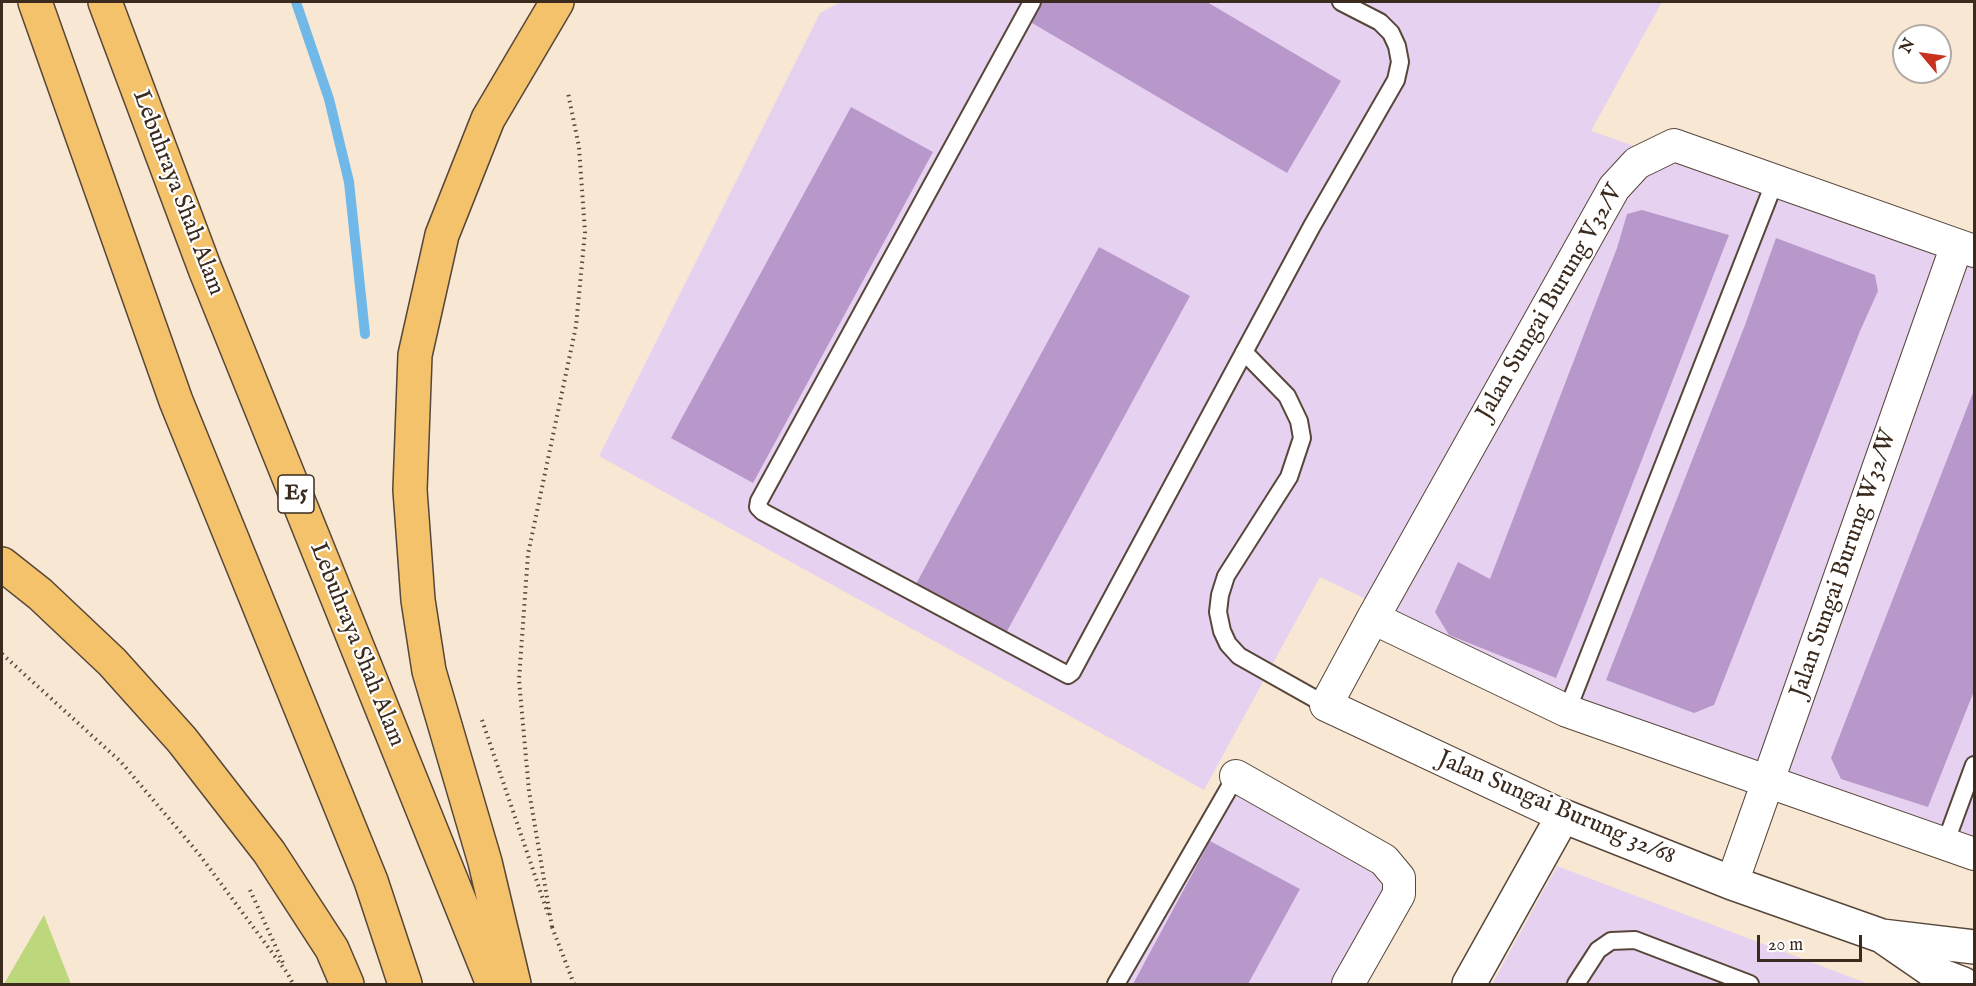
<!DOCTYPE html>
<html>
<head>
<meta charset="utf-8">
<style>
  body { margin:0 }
  #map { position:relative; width:1976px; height:986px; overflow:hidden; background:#f7e7d3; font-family:"IM FELL English",serif }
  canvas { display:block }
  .frame { position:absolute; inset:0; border:3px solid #3b2a1e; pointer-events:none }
  .north { position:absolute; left:1892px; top:24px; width:60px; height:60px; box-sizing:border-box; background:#fff; border:2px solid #b1aaa5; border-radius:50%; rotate:299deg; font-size:16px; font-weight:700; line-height:24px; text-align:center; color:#3b2a1e }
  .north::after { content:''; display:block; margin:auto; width:21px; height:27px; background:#c8321e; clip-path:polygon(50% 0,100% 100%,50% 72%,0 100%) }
  .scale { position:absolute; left:1757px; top:935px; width:105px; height:27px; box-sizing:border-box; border:3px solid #3b2a1e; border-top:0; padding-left:8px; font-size:18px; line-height:21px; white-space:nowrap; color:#3b2a1e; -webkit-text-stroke:4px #fff; paint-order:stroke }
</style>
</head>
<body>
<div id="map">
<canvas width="1976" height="986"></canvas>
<div class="frame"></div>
<div class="north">N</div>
<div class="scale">20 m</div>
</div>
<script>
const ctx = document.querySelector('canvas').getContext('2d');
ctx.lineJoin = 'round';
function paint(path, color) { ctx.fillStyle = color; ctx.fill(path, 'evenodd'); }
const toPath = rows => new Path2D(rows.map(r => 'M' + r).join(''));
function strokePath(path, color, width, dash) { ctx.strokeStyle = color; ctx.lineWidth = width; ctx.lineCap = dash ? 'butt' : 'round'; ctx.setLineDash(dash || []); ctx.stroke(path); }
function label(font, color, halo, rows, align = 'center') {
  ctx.font = font + ' "IM FELL English",serif'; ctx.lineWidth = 4.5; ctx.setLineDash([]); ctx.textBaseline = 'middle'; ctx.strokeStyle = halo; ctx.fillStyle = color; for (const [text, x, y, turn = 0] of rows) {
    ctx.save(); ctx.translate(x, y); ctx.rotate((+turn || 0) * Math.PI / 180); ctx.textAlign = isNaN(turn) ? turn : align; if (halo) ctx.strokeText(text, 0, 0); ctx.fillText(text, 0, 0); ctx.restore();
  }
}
paint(toPath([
  [841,2,1662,2,1591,131,1974,264,1974,840,1583,703,1320,577,1204,790,599,456,820,13],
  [1234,794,1374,874,1385,891,1334,984,1125,984],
  [1557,866,1869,984,1492,984]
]), '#e6d2f0');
paint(toPath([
  [44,915,71,984,4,984]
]), '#bdd77c');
strokePath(toPath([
  [296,2,329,99,349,182,365,334]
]), '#70b8e8', 10);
paint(toPath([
  [1038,2,1207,2,1341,81,1287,173,1027,20],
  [851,107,933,152,753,483,671,438],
  [1642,210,1729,235,1582,614,1556,678,1449,635,1435,612,1458,562,1490,579,1617,248,1627,214],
  [1776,238,1875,275,1878,291,1860,331,1714,705,1694,713,1606,680,1745,325],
  [1099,247,1190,296,1006,633,916,584],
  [1974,390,1974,691,1928,807,1841,779,1831,758],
  [1210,841,1300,889,1248,984,1133,984]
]), '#b898ca');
const service = toPath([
  [1032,2,759,501,758,507,763,512,1068,675,1072,672,1312,226,1396,80,1400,62,1397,46,1391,33,1380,22,1341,2],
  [1244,352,1287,396,1299,421,1302,438,1289,477,1226,576,1220,595,1218,612,1222,631,1228,644,1239,656,1326,705],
  [1567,711,1775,181],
  [1945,844,1974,765],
  [1116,984,1236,776],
  [1576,984,1598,950,1611,941,1635,940,1750,984]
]);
const minor = toPath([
  [1373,618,1567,711,1974,854],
  [1236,776,1384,860,1399,878,1399,894,1348,984],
  [1563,816,1326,705,1373,618,1614,188,1637,163,1674,145,1974,251],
  [1732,883,1957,245]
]);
const tertiary = toPath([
  [1886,939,1937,974,1963,984],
  [1469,984,1563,816,1732,883,1882,936,1974,947]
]);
const motorway = toPath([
  [35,2,176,401,371,881,405,984],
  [105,2,205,269,493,984],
  [2,564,40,594,112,662,182,740,269,852,332,949,347,984],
  [514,984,485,862,429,671,418,600,410,490,415,355,442,235,488,119,557,2]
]);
strokePath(service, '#574639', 20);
strokePath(minor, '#574639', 34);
strokePath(tertiary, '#574639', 36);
strokePath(motorway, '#574639', 36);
strokePath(toPath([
  [2,654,121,762,199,854,288,974,293,984],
  [482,720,548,914],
  [250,890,284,965],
  [552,927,529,791,519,680,528,554,576,326,585,232,579,147,568,93],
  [552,927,574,984]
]), '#574639', 4, [1.5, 4.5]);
strokePath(service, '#fff', 16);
strokePath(minor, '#fff', 32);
strokePath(tertiary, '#fff', 33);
strokePath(motorway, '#f3c26a', 33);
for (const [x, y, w] of [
  [296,494,36]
]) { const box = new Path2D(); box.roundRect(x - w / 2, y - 19, w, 38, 4.5); ctx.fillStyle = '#fff'; ctx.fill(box); strokePath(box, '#3b2a1e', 1.5); }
label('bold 22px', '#3b2a1e', null, [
  ["E5",296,494]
]);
label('24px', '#3b2a1e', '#fff', [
  ["Lebuhraya Shah Alam",177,193,69],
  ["Jalan Sungai Burung V32/V",1551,303,-60],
  ["Jalan Sungai Burung W32/W",1845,564,-71],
  ["Lebuhraya Shah Alam",356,645,68],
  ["Jalan Sungai Burung 32/68",1556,809,23]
]);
</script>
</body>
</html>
